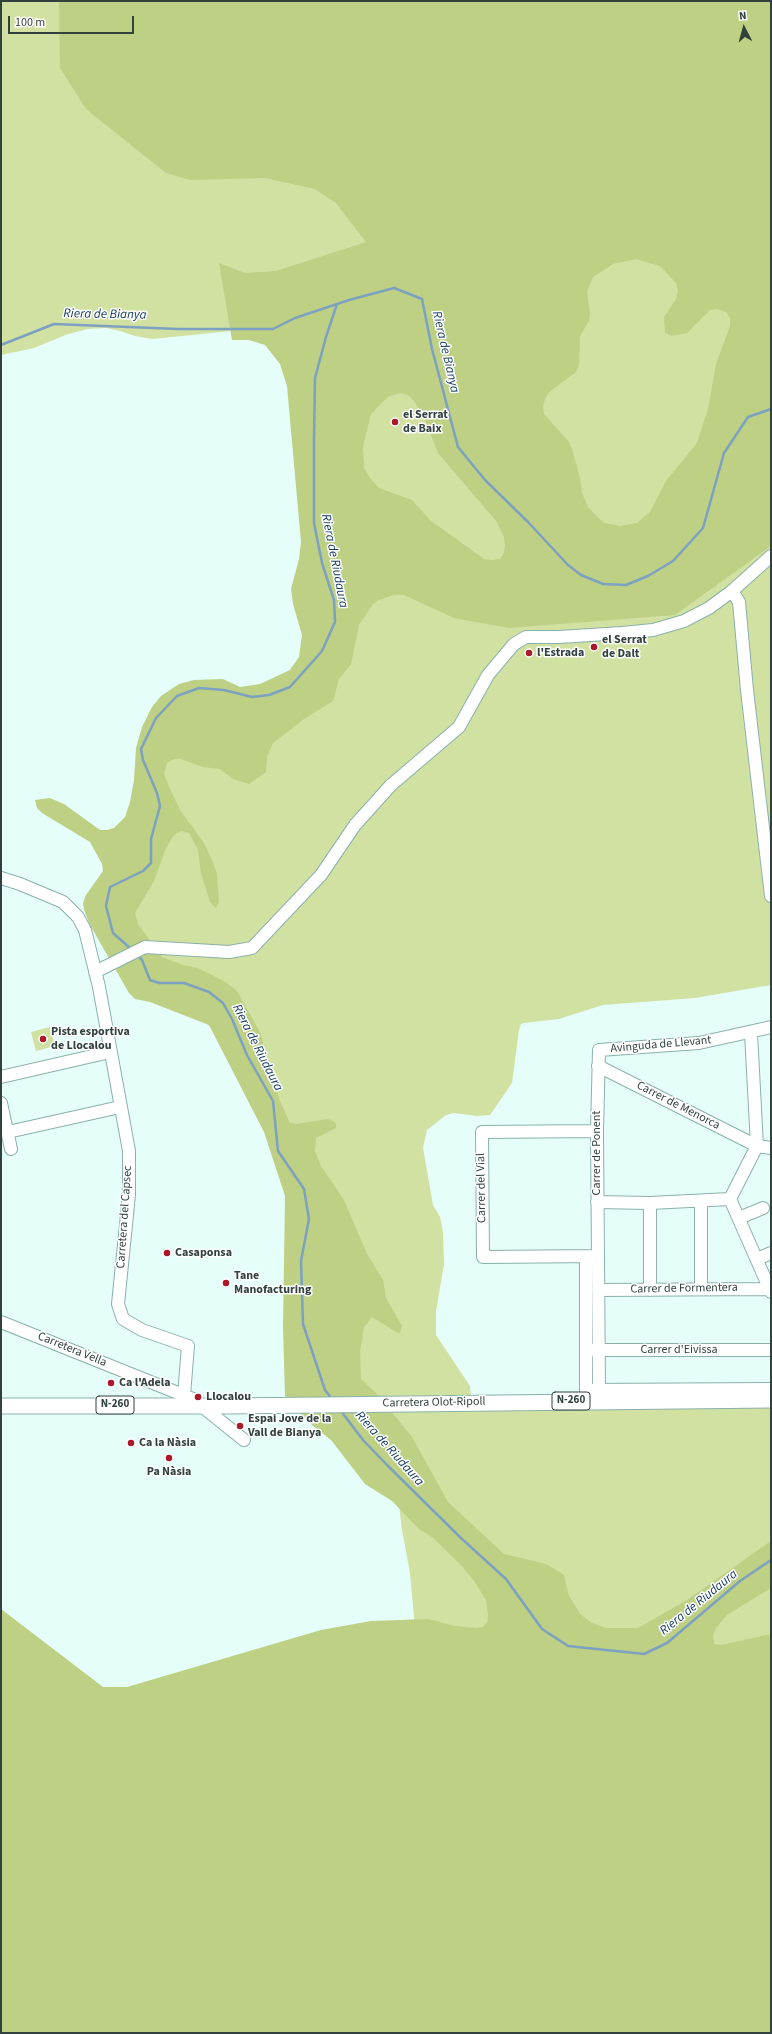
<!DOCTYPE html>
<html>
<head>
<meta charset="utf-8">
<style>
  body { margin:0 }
  #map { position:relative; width:772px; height:2034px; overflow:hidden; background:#e5fefa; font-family:"Source Sans 3",sans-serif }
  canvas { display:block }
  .frame { position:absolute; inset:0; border:2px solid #31413e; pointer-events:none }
  .north { position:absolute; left:724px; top:8px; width:40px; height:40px; -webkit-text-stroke:3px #fff; paint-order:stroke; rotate:354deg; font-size:11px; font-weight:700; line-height:16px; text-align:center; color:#31413e }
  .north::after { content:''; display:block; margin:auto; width:14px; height:18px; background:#31413e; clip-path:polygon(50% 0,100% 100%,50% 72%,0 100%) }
  .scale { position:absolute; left:8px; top:16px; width:126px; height:18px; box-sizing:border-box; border:2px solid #31413e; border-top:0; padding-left:5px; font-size:12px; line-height:14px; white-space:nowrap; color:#31413e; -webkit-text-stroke:3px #fff; paint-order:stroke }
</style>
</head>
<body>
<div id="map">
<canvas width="772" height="2034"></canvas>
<div class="frame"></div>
<div class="north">N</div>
<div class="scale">100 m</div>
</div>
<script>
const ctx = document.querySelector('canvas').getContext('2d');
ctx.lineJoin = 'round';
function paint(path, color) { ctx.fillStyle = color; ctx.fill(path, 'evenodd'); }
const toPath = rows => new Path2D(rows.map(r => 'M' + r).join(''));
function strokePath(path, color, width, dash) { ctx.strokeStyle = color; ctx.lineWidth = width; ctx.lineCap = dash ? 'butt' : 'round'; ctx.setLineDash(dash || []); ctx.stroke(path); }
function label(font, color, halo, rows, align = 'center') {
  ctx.font = font + ' "Source Sans 3",sans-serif'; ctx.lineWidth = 3; ctx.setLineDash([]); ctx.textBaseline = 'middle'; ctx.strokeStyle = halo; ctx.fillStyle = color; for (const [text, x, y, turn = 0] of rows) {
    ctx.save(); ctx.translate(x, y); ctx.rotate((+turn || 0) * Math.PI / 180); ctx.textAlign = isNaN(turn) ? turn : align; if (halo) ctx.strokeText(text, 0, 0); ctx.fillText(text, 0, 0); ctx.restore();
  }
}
paint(toPath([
  [1,1,771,1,771,985,695,998,603,1005,559,1019,524,1023,521,1024,519,1030,512,1083,490,1115,477,1116,454,1113,446,1115,427,1130,423,1148,433,1205,440,1217,443,1232,444,1264,436,1311,436,1335,470,1386,471,1396,474,1399,475,1395,771,1392,771,2033,415,1628,410,1573,402,1530,397,1489,304,1275,257,1067,127,955,146,768,303,689,321,349,231,331,153,339,135,336,120,331,106,328,88,329,68,334,34,348,1,355],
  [50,1027,55,1046,36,1051,31,1032]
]), '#d1e1a2');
paint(toPath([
  [59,1,771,1,771,546,675,615,509,628,454,618,404,595,394,595,379,600,373,604,359,625,351,664,339,679,333,701,304,719,273,743,267,757,266,772,249,784,233,779,220,769,203,767,181,759,174,759,167,763,164,774,170,789,180,810,204,843,212,860,217,874,219,902,216,908,210,902,201,873,198,850,189,833,181,831,174,835,166,848,154,881,135,913,138,924,162,957,183,965,198,968,224,981,237,991,260,1032,279,1099,290,1123,297,1124,327,1119,334,1121,336,1124,336,1128,316,1138,315,1151,321,1166,344,1200,367,1254,383,1280,386,1298,402,1326,400,1333,396,1332,372,1317,364,1327,360,1352,361,1379,377,1394,412,1437,448,1502,504,1554,546,1564,564,1575,569,1596,580,1614,592,1623,606,1628,638,1628,687,1600,771,1541,771,1588,727,1615,716,1628,713,1635,714,1644,721,1645,771,1634,771,2033,1,2033,1,1609,103,1687,127,1687,321,1630,371,1621,428,1619,455,1626,476,1628,483,1627,487,1622,488,1615,486,1600,474,1581,460,1564,432,1537,419,1529,392,1501,365,1484,331,1440,307,1421,285,1396,283,1327,285,1196,264,1132,209,1025,150,1002,135,999,129,993,90,925,84,910,83,903,86,895,103,871,102,864,90,842,42,813,37,808,35,800,50,798,64,804,100,830,107,830,114,828,125,817,130,802,134,780,136,748,142,727,152,707,161,696,179,684,194,680,223,679,240,687,260,684,290,670,299,657,302,635,293,604,291,589,299,559,301,542,287,386,280,364,265,345,249,340,232,340,219,263,245,273,276,271,366,242,336,203,315,189,265,178,190,180,166,173,86,109,60,68],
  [636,259,660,266,676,283,678,291,676,299,664,317,665,333,672,336,687,333,710,310,717,309,726,312,730,318,730,326,716,364,708,409,697,443,666,481,650,512,637,523,620,526,604,523,588,507,582,493,580,478,572,449,569,442,544,414,543,406,545,399,549,392,576,372,579,366,580,336,589,321,590,314,587,291,593,277,613,264],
  [400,393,408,395,414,401,424,417,438,453,497,522,504,537,505,545,504,553,500,559,492,560,484,559,430,520,412,500,379,488,370,478,364,468,363,446,371,414,388,397]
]), '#bdd083');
strokePath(toPath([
  [1,345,54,324,178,329,273,329,295,318,349,300,394,288,422,299,432,349,458,447,485,480,528,522,568,565,581,575,603,584,626,585,648,576,673,561,703,528,724,453,748,417,771,409],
  [131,949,113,933,106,906,110,887,143,871,151,863,151,839,160,806,157,793,143,760,141,749,156,718,177,696,199,688,224,690,252,697,269,695,290,687,322,651,335,622,334,600,322,563,314,523,314,439,315,378,326,337,337,304],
  [137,955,142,960,150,980,159,983,184,983,209,992,223,1003,232,1019,247,1055,273,1101,278,1151,304,1189,309,1219,301,1261,303,1324,325,1390,332,1399],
  [341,1411,363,1440,388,1466,462,1539,506,1579,542,1629,568,1646,644,1654,667,1643,740,1581,771,1560]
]), '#7da1c1', 2.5);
const minor = toPath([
  [732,591,739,602,747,690,771,896],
  [1,878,20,884,63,902,78,917,85,930,99,987,129,1151,129,1195,118,1304,123,1319,142,1330,188,1346,184,1395,185,1406],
  [95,972,145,947,229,952,252,948,321,875,355,825,391,785,459,727,488,675,514,644,526,637,559,637,622,633,653,630,684,621,709,608,732,591,771,556],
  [598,1066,757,1146,771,1148],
  [1,1077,110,1052],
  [1,1103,11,1149],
  [597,1131,482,1132,483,1257,598,1256],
  [8,1132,120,1107],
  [730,1199,771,1292],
  [701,1201,701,1289],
  [597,1202,650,1203,730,1199,757,1146,751,1033],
  [739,1218,763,1208],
  [586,1256,586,1397],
  [757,1259,771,1253],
  [598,1290,770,1289],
  [650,1290,650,1203],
  [1,1322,193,1399,244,1440],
  [587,1350,771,1350],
  [586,1390,771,1389],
  [599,1390,597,1131,599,1050,699,1043,771,1027]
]);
const major = toPath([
  [1,1406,229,1406,771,1400]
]);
strokePath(minor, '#8ab1ab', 14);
strokePath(major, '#8ab1ab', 17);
strokePath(minor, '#fff', 12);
strokePath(major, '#fff', 15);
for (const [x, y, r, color] of [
  [395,422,4,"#ac172a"],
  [594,647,4,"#ac172a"],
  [529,653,4,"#ac172a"],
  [43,1039,4,"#ac172a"],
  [167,1253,4,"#ac172a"],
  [226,1283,4,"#ac172a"],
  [111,1383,4,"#ac172a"],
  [198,1397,4,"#ac172a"],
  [240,1426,4,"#ac172a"],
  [131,1443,4,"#ac172a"],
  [169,1458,4,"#ac172a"]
]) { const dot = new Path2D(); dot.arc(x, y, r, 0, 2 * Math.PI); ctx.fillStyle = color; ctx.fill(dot); strokePath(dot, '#fff', 1.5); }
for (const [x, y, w] of [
  [571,1401,38],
  [115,1405,38]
]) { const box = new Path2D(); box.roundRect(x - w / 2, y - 9, w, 18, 3); ctx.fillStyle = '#fff'; ctx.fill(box); strokePath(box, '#31413e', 1); }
label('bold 11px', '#31413e', null, [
  ["N-260",571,1401],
  ["N-260",115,1405]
]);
label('bold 12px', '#31413e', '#fff', [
  ["el Serrat",403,415],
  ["de Baix",403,429],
  ["el Serrat",602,640],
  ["de Dalt",602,654],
  ["l'Estrada",537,653],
  ["Pista esportiva",51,1032],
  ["de Llocalou",51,1046],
  ["Casaponsa",175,1253],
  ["Tane",234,1276],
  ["Manofacturing",234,1290],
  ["Ca l'Adela",119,1383],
  ["Llocalou",206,1397],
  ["Espai Jove de la",248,1419],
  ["Vall de Bianya",248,1433],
  ["Ca la Nàsia",139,1443],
  ["Pa Nàsia",169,1472,"center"]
], 'left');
label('12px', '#31413e', '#fff', [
  ["Avinguda de Llevant",661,1045,-5],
  ["Carrer de Menorca",678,1106,27],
  ["Carrer de Ponent",597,1153,-90],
  ["Carrer del Vial",482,1188,-91],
  ["Carretera del Capsec",125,1217,-86],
  ["Carrer de Formentera",684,1289,-1],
  ["Carretera Vella",72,1350,22],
  ["Carrer d'Eivissa",679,1350],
  ["Carretera Olot-Ripoll",434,1403,-1]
]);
label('italic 13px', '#133b60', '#fff', [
  ["Riera de Bianya",105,315,1],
  ["Riera de Bianya",445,352,77],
  ["Riera de Riudaura",334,561,79],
  ["Riera de Riudaura",257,1048,63],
  ["Riera de Riudaura",389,1449,48],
  ["Riera de Riudaura",699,1603,-39]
]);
</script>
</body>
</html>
